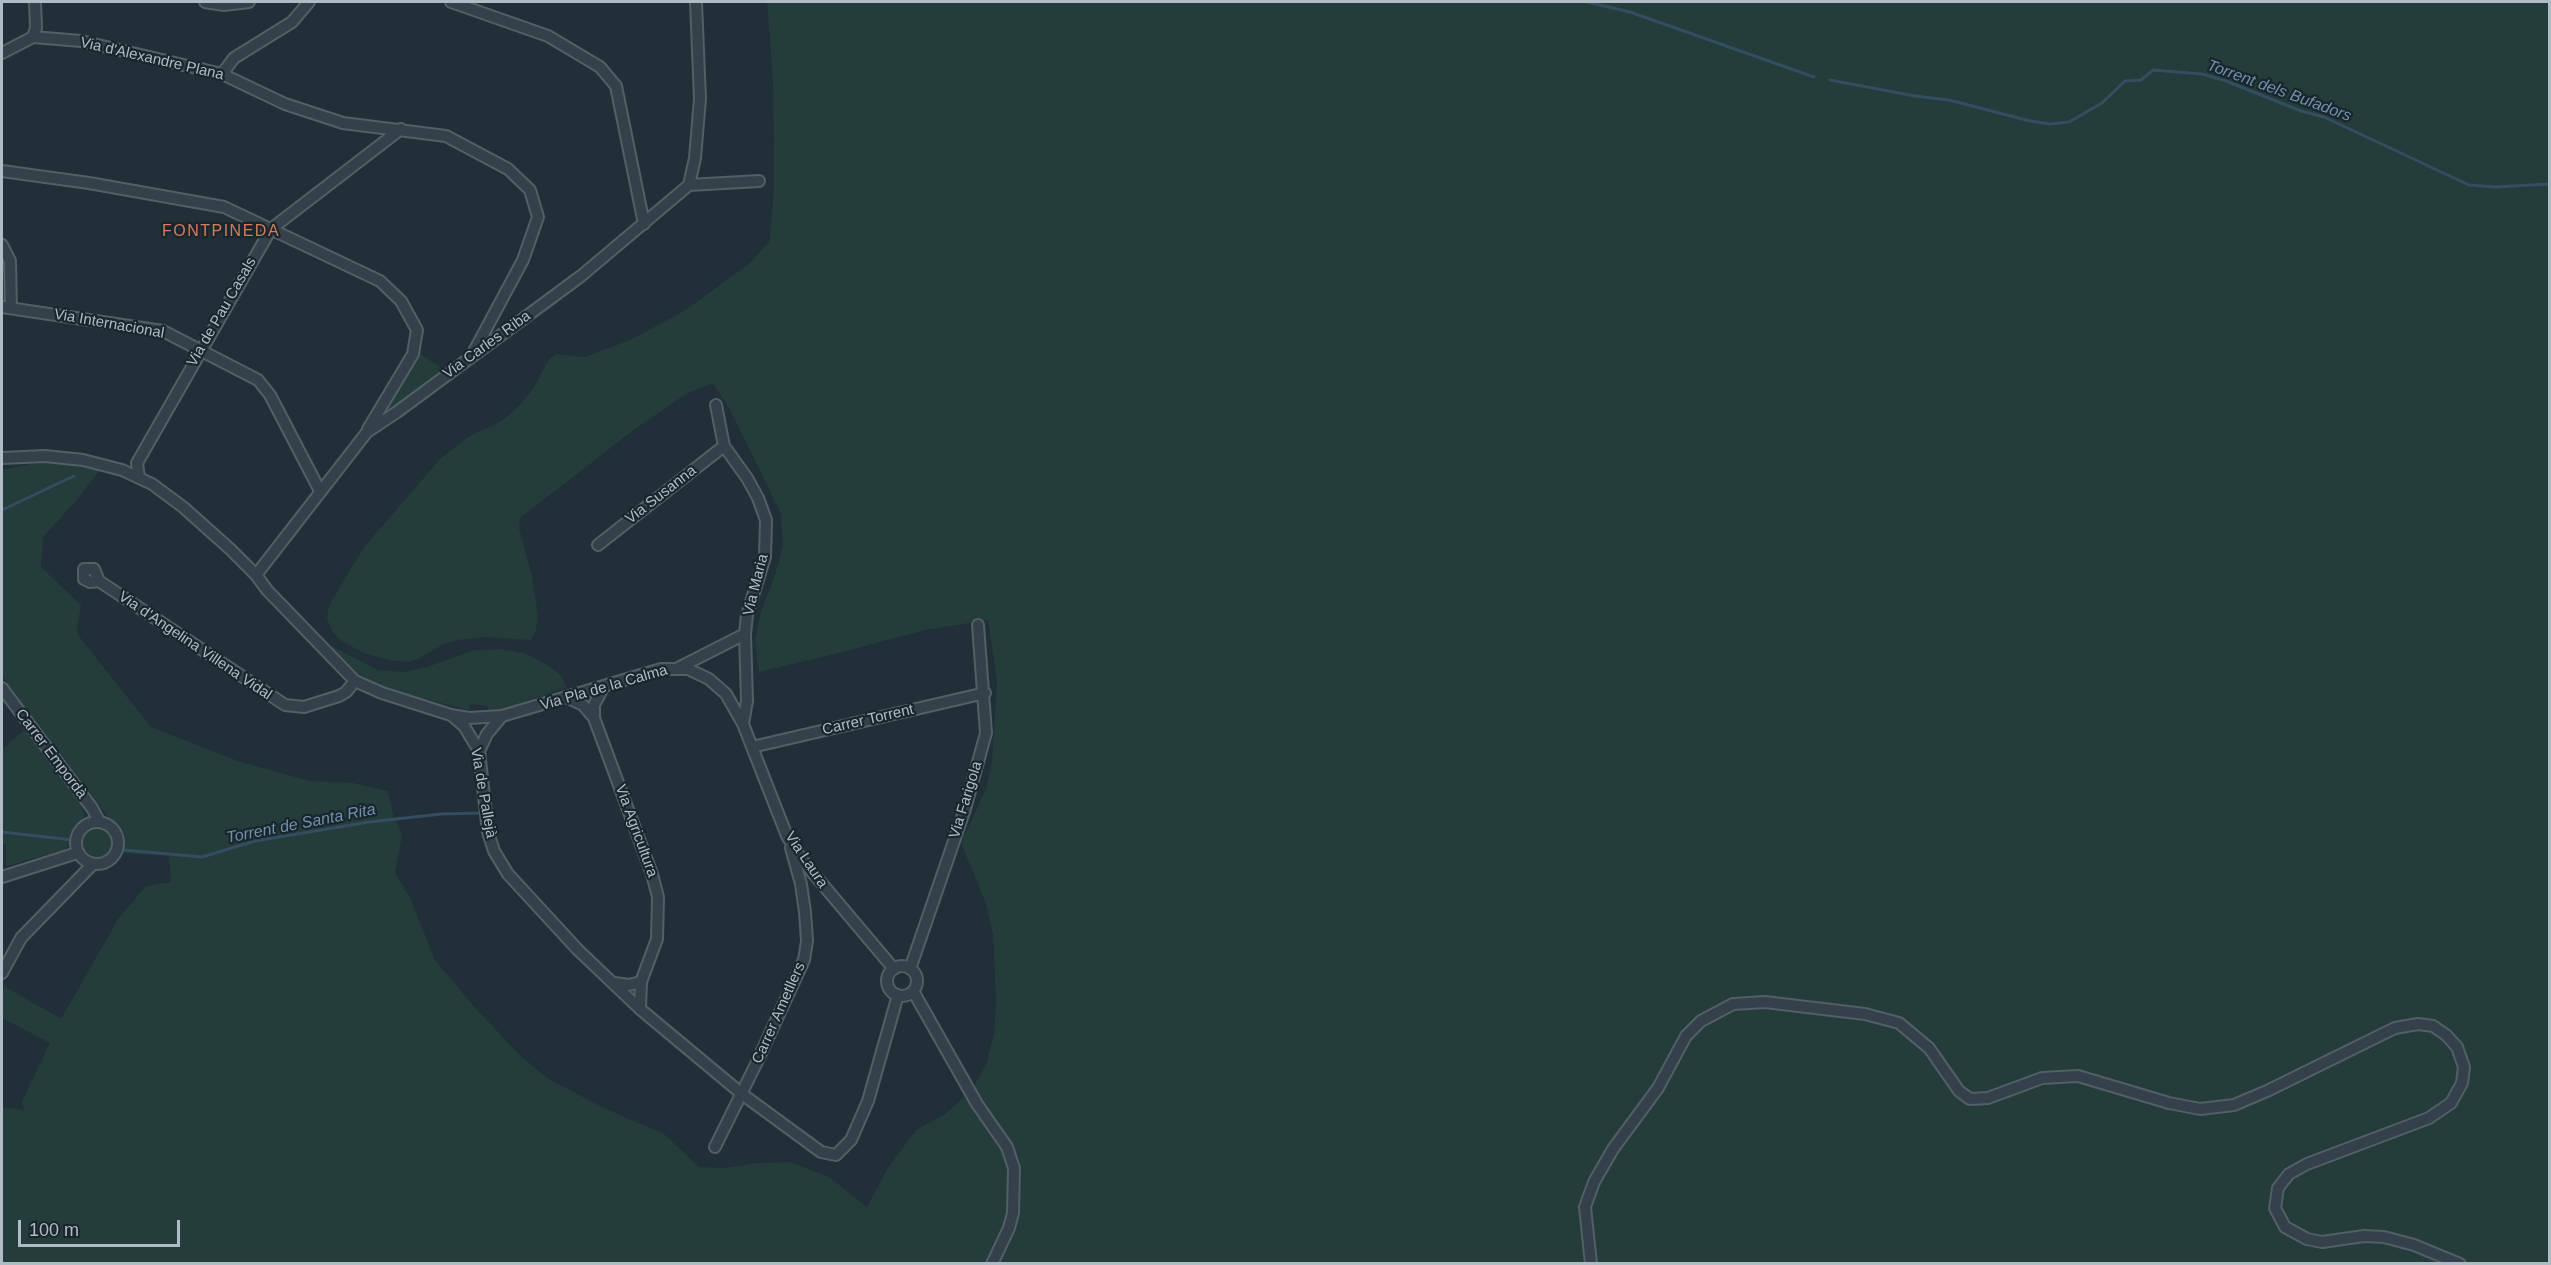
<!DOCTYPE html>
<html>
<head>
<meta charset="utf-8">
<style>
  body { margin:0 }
  #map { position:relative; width:2551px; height:1265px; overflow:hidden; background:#212f39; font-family:Helvetica,sans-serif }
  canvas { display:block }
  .frame { position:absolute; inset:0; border:3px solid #afbcc6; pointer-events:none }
  .scale { position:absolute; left:18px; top:1220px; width:162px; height:27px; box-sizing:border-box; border:3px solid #afbcc6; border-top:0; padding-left:8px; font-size:18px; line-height:21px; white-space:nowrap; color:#afbcc6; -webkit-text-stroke:4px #1a262e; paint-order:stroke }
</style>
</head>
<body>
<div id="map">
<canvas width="2551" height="1265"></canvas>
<div class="frame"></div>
<div class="scale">100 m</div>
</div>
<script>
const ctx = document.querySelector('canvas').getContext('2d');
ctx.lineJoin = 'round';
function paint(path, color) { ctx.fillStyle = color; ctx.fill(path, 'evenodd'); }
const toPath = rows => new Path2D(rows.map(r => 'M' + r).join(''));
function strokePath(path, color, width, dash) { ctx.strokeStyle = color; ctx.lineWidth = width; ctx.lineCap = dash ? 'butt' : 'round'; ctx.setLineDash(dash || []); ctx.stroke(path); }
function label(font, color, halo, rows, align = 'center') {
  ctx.font = font + ' Helvetica,sans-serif'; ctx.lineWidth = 4.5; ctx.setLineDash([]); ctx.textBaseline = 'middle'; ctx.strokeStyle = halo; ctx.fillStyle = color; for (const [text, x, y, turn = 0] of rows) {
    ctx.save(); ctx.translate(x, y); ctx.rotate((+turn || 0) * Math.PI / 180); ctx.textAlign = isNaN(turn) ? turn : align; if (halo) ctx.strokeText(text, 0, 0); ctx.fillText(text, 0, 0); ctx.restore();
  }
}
paint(toPath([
  [767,2,2549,2,2549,1263,2,1263,2,1107,24,1110,22,1101,50,1043,2,1018,2,992,4,986,61,1019,118,919,146,886,171,882,169,856,120,853,123,843,118,830,2,676,2,470,36,463,58,463,100,470,77,500,43,537,41,567,81,605,77,629,78,635,151,727,238,761,310,781,353,783,388,791,393,815,402,835,395,872,411,900,435,960,477,1010,522,1057,547,1078,604,1108,664,1134,699,1167,726,1168,757,1163,790,1162,829,1177,867,1207,888,1168,916,1130,944,1115,970,1092,986,1065,994,1034,996,1001,993,935,986,904,961,843,986,789,992,761,997,681,988,620,925,630,835,654,759,672,755,642,761,611,775,575,783,546,781,514,730,410,713,383,686,394,635,429,520,518,519,528,532,576,538,615,536,630,531,640,484,637,458,640,444,644,418,659,408,662,394,661,366,654,341,641,332,631,327,619,329,605,364,547,440,459,468,437,502,421,519,406,534,387,549,359,556,354,585,357,630,340,684,311,749,264,769,242,774,192,774,141,773,82],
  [418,352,445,371,389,413,385,412],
  [326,643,378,670,404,672,427,667,475,650,501,649,524,653,547,665,560,674,567,687,504,709,488,711,488,706,471,704,469,710,460,708,396,692,373,683,357,673],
  [25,729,79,801,85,816,75,831,70,844,64,850,6,866,6,844,2,844,2,749],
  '80 843a17 17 0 1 1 34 0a17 17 0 1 1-34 0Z'
]), '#243c3a');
strokePath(toPath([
  [1587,2,1630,12,1814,77],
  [1830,80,1915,96,1949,100,2030,121,2050,124,2069,122,2102,103,2125,81,2141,80,2153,70,2202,74,2226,81,2301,111,2324,117,2469,185,2494,187,2550,184],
  [2,510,74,476],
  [2,832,73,840],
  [124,850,202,857,255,841,369,822,441,814,483,813]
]), '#344e61', 3);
const street = toPath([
  [205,2,224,5,249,2],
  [451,2,548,36,600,67,616,86,644,224],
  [33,37,81,41,222,74,285,104,343,123,446,136,508,169,530,190,538,217,523,260,472,355],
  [2,53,33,37,36,28,35,2],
  [222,74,234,58,292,22,309,2],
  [2,171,89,183,224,207,380,281,401,301,417,330,413,354,368,429],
  [689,185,695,158,700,99,696,2],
  [2,245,10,261,11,308],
  [2,307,163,331,258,380,270,395,320,491],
  [716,405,724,446,747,478,758,498,766,520,765,557,747,615,745,634,747,701,743,724],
  [2,458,45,456,83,460,122,470,152,484,183,507,230,549,256,575,267,590,355,681,382,693,451,715,464,726,479,751,488,832,494,851,508,874,578,950,640,1009,742,1094,821,1152,836,1155,851,1140,868,1101,898,995],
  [139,477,137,463,271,229,401,129],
  [598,545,724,446],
  [256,575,367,432,397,412,581,276,689,185,759,181],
  [99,581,90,582,84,579,84,569,94,569,99,581,285,705,304,707,339,696,346,692,355,681],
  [678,668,745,634],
  [2,688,92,808,99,821],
  [566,697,583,705,594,718,652,874,658,897,657,939,641,982,640,1009],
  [451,715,469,718,502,716,661,669,688,669,709,679,726,694,743,724,787,836,802,860,894,969],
  [594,717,594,705,604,686],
  [752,747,985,693],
  [479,751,487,734,502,716],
  '76 843a21 21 0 1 1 42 0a21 21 0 1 1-42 0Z',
  [2,877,77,853],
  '887 981a15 15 0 1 1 30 0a15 15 0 1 1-30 0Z',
  [910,969,965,809,986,733,978,625],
  [2,973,21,938,93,864],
  [615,983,629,985,641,982],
  [913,991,977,1104,1007,1147,1014,1168,1013,1213,1009,1228,992,1264],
  [715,1147,756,1064,804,960,807,941,805,912,801,884,791,848],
  [1591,1264,1585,1207,1594,1182,1613,1149,1658,1088,1686,1036,1701,1021,1733,1004,1765,1002,1865,1014,1899,1023,1929,1048,1959,1091,1970,1099,1988,1098,2042,1078,2078,1076,2169,1103,2200,1109,2234,1105,2267,1091,2395,1028,2418,1024,2433,1026,2446,1035,2457,1047,2464,1067,2462,1083,2451,1103,2429,1118,2307,1164,2289,1174,2278,1188,2275,1208,2285,1227,2307,1239,2322,1242,2364,1236,2384,1237,2414,1245,2460,1264]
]);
strokePath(street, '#525f67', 14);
strokePath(street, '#34414a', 10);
label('15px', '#afbcc6', '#1a262e', [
  ["Via d'Alexandre Plana",152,59,13],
  ["Via de Pau Casals",222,312,-60],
  ["Via Internacional",109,324,10],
  ["Via Carles Riba",487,345,-36],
  ["Via Susanna",661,495,-38],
  ["Via Maria",756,585,-76],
  ["Via d'Angelina Villena Vidal",195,646,34],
  ["Via Pla de la Calma",604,688,-16],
  ["Carrer Torrent",868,720,-13],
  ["Carrer Empordà",51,754,53],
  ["Via de Pallejà",483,793,80],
  ["Via Farigola",966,800,-73],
  ["Via Agricultura",636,831,70],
  ["Via Laura",806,860,56],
  ["Carrer Ametllers",779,1013,-66]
]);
label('italic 16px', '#6f92aa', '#1a262e', [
  ["Torrent dels Bufadors",2279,91,20],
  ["Torrent de Santa Rita",301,824,-11]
]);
ctx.letterSpacing = '1.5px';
label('16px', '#d57c5b', '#1a262e', [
  ["FONTPINEDA",221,232]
]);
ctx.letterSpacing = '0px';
</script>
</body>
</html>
